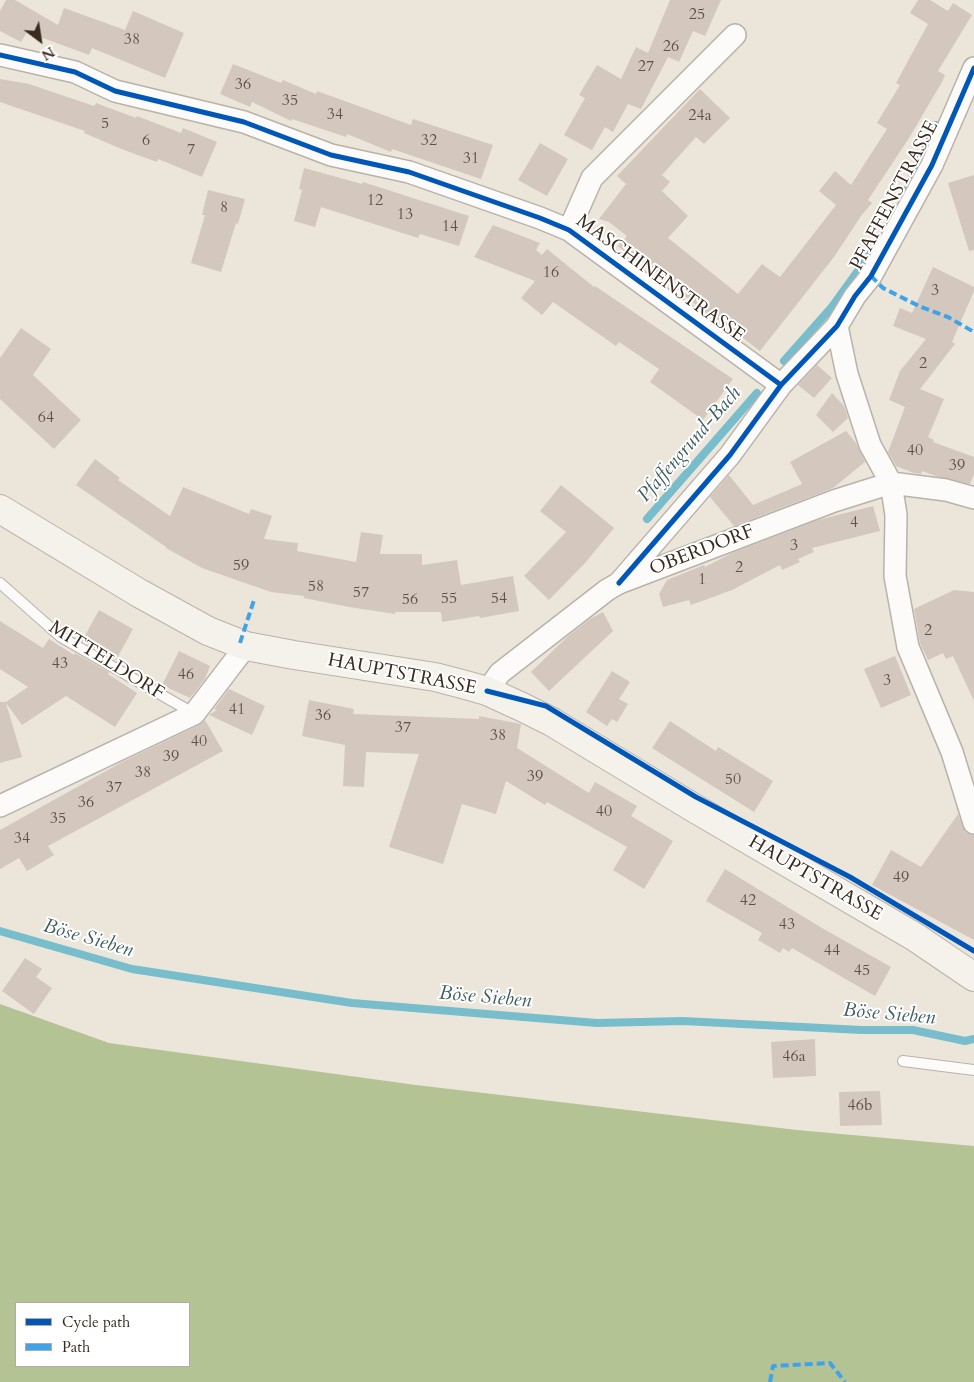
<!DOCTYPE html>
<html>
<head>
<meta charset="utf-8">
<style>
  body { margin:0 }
  #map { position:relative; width:974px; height:1382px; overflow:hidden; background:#ece6da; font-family:Cardo,serif }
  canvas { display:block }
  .legend { position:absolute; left:15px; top:1302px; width:175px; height:65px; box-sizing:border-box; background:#fff; border:1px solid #b1aaa5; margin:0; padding:6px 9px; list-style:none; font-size:15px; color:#3b2a1e }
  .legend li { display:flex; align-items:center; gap:10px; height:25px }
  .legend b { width:25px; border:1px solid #b1aaa5 }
  .north { position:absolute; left:15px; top:15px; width:50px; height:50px; -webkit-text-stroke:4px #fff; paint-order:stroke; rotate:149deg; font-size:14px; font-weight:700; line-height:20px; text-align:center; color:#3b2a1e }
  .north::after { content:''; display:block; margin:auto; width:18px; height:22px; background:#3b2a1e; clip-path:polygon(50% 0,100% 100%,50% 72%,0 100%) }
</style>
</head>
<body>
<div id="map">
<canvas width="974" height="1382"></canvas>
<ul class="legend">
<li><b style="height:6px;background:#0057b8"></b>Cycle path</li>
<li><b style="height:6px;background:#3fa3ea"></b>Path</li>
</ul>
<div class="north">N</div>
</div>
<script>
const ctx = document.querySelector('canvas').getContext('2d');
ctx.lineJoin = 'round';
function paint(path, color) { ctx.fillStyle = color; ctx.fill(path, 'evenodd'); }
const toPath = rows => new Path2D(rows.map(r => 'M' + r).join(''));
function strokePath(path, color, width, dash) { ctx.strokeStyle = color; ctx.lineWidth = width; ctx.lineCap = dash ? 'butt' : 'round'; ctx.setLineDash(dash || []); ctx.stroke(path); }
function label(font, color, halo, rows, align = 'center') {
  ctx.font = font + ' Cardo,serif'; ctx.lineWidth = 4; ctx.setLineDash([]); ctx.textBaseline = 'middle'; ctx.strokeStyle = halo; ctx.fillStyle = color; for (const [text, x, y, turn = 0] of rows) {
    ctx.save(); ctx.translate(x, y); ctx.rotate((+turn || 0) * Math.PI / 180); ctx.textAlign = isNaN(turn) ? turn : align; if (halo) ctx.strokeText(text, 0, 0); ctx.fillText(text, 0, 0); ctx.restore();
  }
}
paint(toPath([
  [0,1004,109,1043,416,1085,797,1130,974,1146,974,1382,0,1382],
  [16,1303,189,1303,189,1366,16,1366]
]), '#b4c394');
strokePath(toPath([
  [907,189,936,125],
  [784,361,831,308,878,243],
  [647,519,757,393],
  [0,931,132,969,352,1003,597,1023,683,1021,862,1030,913,1030,965,1041,974,1039]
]), '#78bdcc', 8);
paint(toPath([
  [6,0,15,0,58,25,64,8,125,30,133,11,184,33,165,78,92,48,89,55,27,32,21,42,0,31,0,11],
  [670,0,721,0,705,36,693,31,679,62,668,57,641,109,628,104,613,132,605,127,592,150,564,135,585,98,579,95,597,65,621,79,636,47,648,53],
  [918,0,930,0,948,11,953,3,972,15,938,71,945,75,942,82,909,138,868,200,872,203,861,216,834,257,760,351,726,325,724,327,642,262,640,265,618,246,627,236,609,222,599,219,626,184,617,176,700,89,730,118,704,144,696,137,662,175,670,182,662,191,688,216,668,238,738,294,762,264,780,277,836,205,819,191,835,171,851,185,887,129,877,123,900,85,896,83,928,24,910,13],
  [233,64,281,83,283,80,316,94,317,91,411,125,413,119,493,145,481,179,392,149,391,152,347,134,346,137,292,119,291,121,252,102,250,107,220,94],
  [0,79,29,84,94,106,96,103,136,118,137,116,181,133,183,128,217,142,202,177,158,159,157,162,124,150,84,133,85,131,0,102],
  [540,143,568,159,547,196,518,180],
  [304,168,362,184,363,182,469,216,459,246,420,234,418,238,321,207,315,227,294,221,302,190,299,189],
  [974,175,974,250,969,251,948,183],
  [208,190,245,199,238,224,236,223,221,272,191,263,205,215,202,215],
  [493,225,540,243,536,250,542,255,547,249,594,287,595,286,733,379,703,420,650,382,659,369,619,342,616,346,553,302,542,315,521,298,535,281,474,257],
  [933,267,974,287,974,291,952,342,955,344,920,389,944,399,928,437,934,440,933,442,974,457,974,474,970,484,939,477,922,471,921,474,914,473,896,466,888,452,905,407,889,400,900,371,926,339,893,326,900,308,912,313],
  [21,328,51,349,33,375,81,420,54,449,0,399,0,358],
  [817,365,832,378,814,398,798,385],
  [832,393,844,406,848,418,833,432,816,415],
  [846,431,856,443,865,462,833,488,734,526,710,497,729,475,753,505,802,484,790,462],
  [95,459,120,478,118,480,170,516,183,487,249,514,251,509,272,516,264,539,298,543,297,551,356,562,361,532,383,535,380,554,422,554,422,565,457,560,461,585,513,576,519,611,480,618,479,616,442,622,441,612,395,612,395,614,349,607,304,598,304,596,271,592,202,568,166,548,166,547,76,485],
  [561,485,614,528,585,563,549,600,524,576,566,532,540,511],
  [873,506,880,531,812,548,814,552,798,559,800,562,782,570,780,565,732,590,691,605,689,600,663,607,659,594,667,580,704,565,705,567,732,553,818,520],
  [954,590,974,592,974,701,953,656,946,659,943,653,928,660,920,643,914,609],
  [99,610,133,629,116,660,82,641],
  [603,612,613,631,549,691,531,672,567,637,590,619],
  [0,621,43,648,49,639,74,655,75,653,109,672,108,674,137,693,115,727,66,696,22,725,6,703,22,757,0,763,0,702,6,702,28,687,0,669],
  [179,651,210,666,205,679,190,698,162,685],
  [895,656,911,695,881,708,864,669],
  [612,671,630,682,619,699,628,704,617,722,612,719,607,726,586,712],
  [229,689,265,706,252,735,209,715,217,710,214,709],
  [309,700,354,709,353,714,479,719,479,716,521,724,517,748,589,793,595,782,637,806,631,816,673,841,644,889,613,870,627,847,547,802,545,805,506,781,496,814,462,804,443,864,389,847,419,754,366,752,364,787,343,786,345,745,302,736],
  [205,720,223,751,48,846,54,855,27,871,19,858,0,869,0,830,122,762,199,725],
  [670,721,716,751,718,747,773,781,754,812,652,748],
  [958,814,965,832,974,835,974,940,872,885,891,850,921,867],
  [725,869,822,928,891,967,875,996,792,948,789,952,783,948,780,953,758,940,762,933,706,901],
  [25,958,42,969,36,977,52,988,34,1014,2,991],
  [815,1039,816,1076,773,1078,771,1042],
  [880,1091,882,1125,840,1126,839,1092]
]), '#d3c7be');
const lane = toPath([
  [0,583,61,637,193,713],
  [903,1061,974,1070]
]);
const street = toPath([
  [0,55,75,72,115,91,244,122,331,155,409,172,540,218,569,230,781,385],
  [569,230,592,178,735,35],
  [837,326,847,374,870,445,891,483,896,515,895,576,908,647,952,752,974,823],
  [619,583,730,455,781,385,837,326,855,296,871,276,932,165,974,68],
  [487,691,500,673,607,590,619,583,834,501,891,483,946,490,974,498],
  [0,806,194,714,246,646]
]);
const secondary = toPath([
  [0,509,139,593,208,631,246,646,294,655,435,677,462,684,487,691,522,707,552,722,694,808,915,937,974,977]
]);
strokePath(lane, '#b8b2aa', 12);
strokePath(street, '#b8b2aa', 24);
strokePath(secondary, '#b8b2aa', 30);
strokePath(lane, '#fcfbf9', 10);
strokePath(street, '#fcfbf9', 21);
strokePath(secondary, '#f5f2ec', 28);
strokePath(toPath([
  [871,276,883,288,921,307,948,317,974,332],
  [240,643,254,600],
  [770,1382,773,1366,830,1363,845,1382]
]), '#3fa3ea', 4, [8, 4]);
strokePath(toPath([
  [0,55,75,72,115,91,244,122,331,155,409,172,540,218,569,230,781,385],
  [619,583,730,455,781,385,837,326,855,296,871,276,932,165,974,68],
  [487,691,546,706,696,797,850,877,974,951]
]), '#0057b8', 5);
label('16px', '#615146', null, [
  ["25",697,15],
  ["38",132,40],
  ["26",671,47],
  ["27",646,67],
  ["36",243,85],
  ["35",290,101],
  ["34",335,115],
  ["24a",700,116],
  ["5",105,124],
  ["6",146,141],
  ["32",429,141],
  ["7",191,150],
  ["31",471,159],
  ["12",375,201],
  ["8",224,208],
  ["13",405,215],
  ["14",450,227],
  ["16",551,273],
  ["3",935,291],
  ["2",923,364],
  ["64",46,418],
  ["40",915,451],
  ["39",957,466],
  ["4",854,523],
  ["3",794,546],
  ["59",241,566],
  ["2",739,568],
  ["1",702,580],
  ["58",316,587],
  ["57",361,593],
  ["55",449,599],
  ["54",499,599],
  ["56",410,600],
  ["2",928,631],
  ["43",60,664],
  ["46",186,675],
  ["3",887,681],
  ["41",237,710],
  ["36",323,716],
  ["37",403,728],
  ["38",498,736],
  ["40",199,742],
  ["39",171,757],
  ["38",143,773],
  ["39",535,777],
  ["50",733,780],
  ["37",114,788],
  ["36",86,803],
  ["40",604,812],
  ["35",58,819],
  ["34",22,839],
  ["49",901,878],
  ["42",748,901],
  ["43",787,925],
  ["44",832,951],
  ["45",862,971],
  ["46a",794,1057],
  ["46b",860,1106]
]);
label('19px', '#3b2a1e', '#fff', [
  ["PFAFFENSTRASSE",895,196,-62],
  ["MASCHINENSTRASSE",660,279,36],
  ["OBERDORF",702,551,-21],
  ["MITTELDORF",106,661,32],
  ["HAUPTSTRASSE",402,675,11],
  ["HAUPTSTRASSE",815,879,30]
]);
label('italic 20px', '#3f5e61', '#fff', [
  ["Pfaffengrund-Bach",690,445,-49],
  ["Böse Sieben",88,939,16],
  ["Böse Sieben",485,998,5],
  ["Böse Sieben",889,1015,5]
]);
</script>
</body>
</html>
